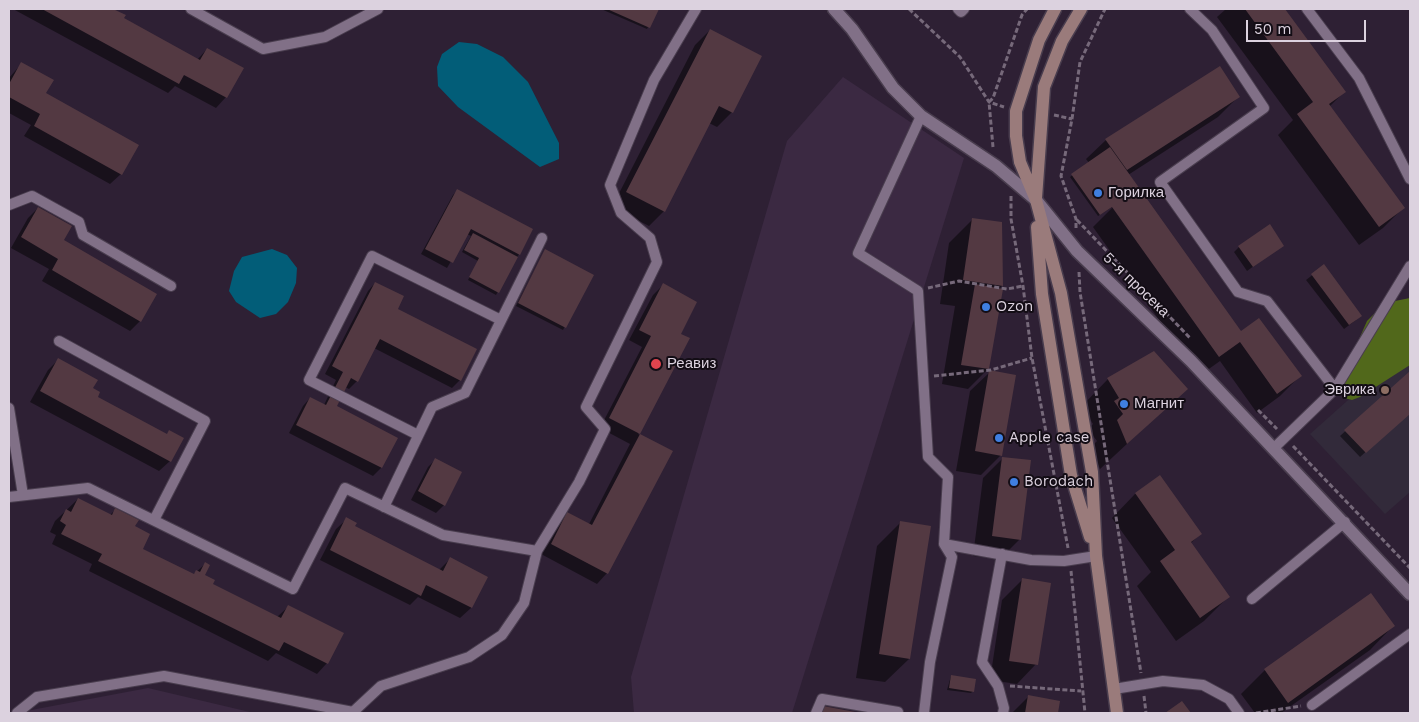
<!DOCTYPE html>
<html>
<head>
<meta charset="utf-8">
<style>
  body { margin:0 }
  #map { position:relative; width:1419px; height:722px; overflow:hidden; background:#2e2034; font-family:"Work Sans",sans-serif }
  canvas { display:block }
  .frame { position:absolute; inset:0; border:10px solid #dcd2df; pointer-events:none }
  .scale { position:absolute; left:1246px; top:20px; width:120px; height:22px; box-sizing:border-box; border:2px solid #dcd2df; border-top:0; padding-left:6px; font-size:15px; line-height:18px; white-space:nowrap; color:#dcd2df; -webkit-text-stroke:4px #130d15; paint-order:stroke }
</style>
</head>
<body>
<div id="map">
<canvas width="1419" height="722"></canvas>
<div class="frame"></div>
<div class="scale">50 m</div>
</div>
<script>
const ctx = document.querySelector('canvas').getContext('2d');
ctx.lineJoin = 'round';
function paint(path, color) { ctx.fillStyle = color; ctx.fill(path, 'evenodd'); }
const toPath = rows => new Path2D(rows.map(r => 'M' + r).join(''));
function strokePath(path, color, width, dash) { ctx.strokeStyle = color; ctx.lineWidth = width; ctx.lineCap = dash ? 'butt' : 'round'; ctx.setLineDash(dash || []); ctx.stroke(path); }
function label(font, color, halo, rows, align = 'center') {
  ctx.font = font + ' "Work Sans",sans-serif'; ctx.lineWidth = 4; ctx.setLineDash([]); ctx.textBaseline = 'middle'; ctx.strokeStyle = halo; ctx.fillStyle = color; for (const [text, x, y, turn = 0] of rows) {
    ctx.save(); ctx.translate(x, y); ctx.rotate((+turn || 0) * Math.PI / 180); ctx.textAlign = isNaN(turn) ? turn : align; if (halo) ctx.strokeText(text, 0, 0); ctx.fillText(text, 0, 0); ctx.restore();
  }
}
paint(toPath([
  [843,77,964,158,792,713,634,713,631,677,787,141],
  [148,688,254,713,26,713,26,711]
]), '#3b2942');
paint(toPath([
  [1410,345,1410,492,1385,514,1310,434]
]), '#322a3a');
paint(toPath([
  [1410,298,1410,365,1360,397,1352,400,1344,398,1342,381,1346,369,1367,321,1379,309,1395,301]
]), '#51681b');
paint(toPath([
  [459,42,477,44,503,57,528,82,559,143,559,159,540,167,458,107,438,86,437,67,442,54],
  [272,249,287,255,297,268,296,283,288,302,276,314,260,318,236,302,229,291,234,271,242,257]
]), '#025d78');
paint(toPath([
  [13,9,111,9,124,16,122,19,197,60,207,49,226,97,216,108,175,86,168,93],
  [601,9,657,9,647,29],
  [1226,9,1284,9,1344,92,1329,107,1403,208,1383,228,1359,245,1278,135,1293,120,1217,17],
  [710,30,732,112,717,127,709,123,664,211,649,226,612,207,695,45],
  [22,63,45,94,121,174,110,184,24,136,31,125,9,113,9,78],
  [1238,97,1218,117,1128,175,1241,332,1300,376,1280,396,1257,413,1220,361,1199,376,1093,227,1114,206,1098,216,1070,177,1089,163,1086,159,1106,140],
  [458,190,519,254,496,295,468,280,478,261,462,252,471,236,467,234,447,268,421,254,453,195],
  [38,208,62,241,140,321,130,331,42,281,49,269,11,248,28,218],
  [973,219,1002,286,998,290,988,369,968,389,942,384,955,306,940,304,949,243],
  [1283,245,1247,271,1234,252,1239,247],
  [544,253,592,275,563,330,516,306],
  [1324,266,1356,320,1344,329,1306,280],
  [375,283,460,380,452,388,374,348,357,381,349,389,345,387,335,407,396,438,381,468,373,476,289,433,303,406,310,398,324,405,336,380,325,374,368,291],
  [663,285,679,334,688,339,638,434,671,451,607,573,597,584,541,554,557,524,568,513,589,524,630,444,600,428,642,347,629,340,653,295],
  [58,360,92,389,96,397,170,461,159,471,30,402,48,370],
  [990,372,1001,455,981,475,956,471,970,391],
  [1410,372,1410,412,1360,457,1340,436],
  [1108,379,1186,389,1100,469,1091,447,1097,441,1088,429,1093,424,1082,406],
  [1003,458,1020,539,1000,559,973,556,983,478],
  [436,459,444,505,436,513,411,500,428,467],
  [1160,477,1200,534,1190,544,1228,597,1204,621,1176,641,1137,586,1151,572,1112,518,1135,494],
  [78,499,110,515,115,510,134,527,141,549,193,575,205,564,204,576,212,585,277,617,288,607,327,663,317,674,276,653,268,661,89,571,92,564,52,544,56,535,50,532,55,521],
  [347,519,353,527,439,570,450,559,486,577,471,608,460,618,418,597,410,605,320,560,336,529],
  [900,523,909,659,885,682,856,678,877,546],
  [1022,580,1036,664,1017,684,990,680,1002,600],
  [1371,595,1393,626,1370,650,1281,713,1255,713,1241,694,1265,670],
  [951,676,973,691,971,693,947,690],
  [1028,697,1059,702,1057,713,1012,713]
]), '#0007');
paint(toPath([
  [42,9,113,9,126,15,124,18,200,60,207,48,244,68,227,98,184,75,179,84],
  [607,9,659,9,650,28],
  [1245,9,1285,9,1346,92,1329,104,1405,208,1379,227,1297,114,1313,102],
  [710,29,762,56,733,113,719,106,665,212,626,192],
  [21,62,54,80,46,93,139,145,122,175,34,126,40,114,9,97,9,84],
  [1220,66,1240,97,1127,170,1105,139],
  [1110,147,1241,331,1259,318,1302,376,1277,394,1240,342,1219,357,1112,207,1100,215,1071,174],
  [457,189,533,229,520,255,471,229,453,263,425,249],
  [38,207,72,226,64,240,157,294,141,322,52,270,58,259,21,237],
  [972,218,1002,222,1003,286,963,280],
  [1270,224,1284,246,1253,267,1238,246],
  [473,233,518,257,499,293,469,277,479,258,464,250],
  [545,249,594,275,566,328,518,303],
  [1324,264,1362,316,1349,325,1311,274],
  [375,282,404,296,398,309,477,349,461,381,380,339,358,382,351,378,337,406,398,438,382,468,296,425,310,397,326,405,343,372,332,366],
  [663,283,697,302,681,334,690,338,640,434,609,418,651,336,639,330],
  [975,284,1003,289,989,369,961,365],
  [1154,351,1188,389,1127,444,1117,420,1123,414,1114,401,1119,398,1107,378],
  [58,358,98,380,93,388,100,392,98,397,167,434,169,430,184,438,171,462,40,391],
  [989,370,1016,375,1002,456,975,451],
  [1410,371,1410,414,1366,453,1344,430],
  [640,434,673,451,608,574,551,544,567,512,592,525],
  [1002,457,1031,460,1021,540,992,536],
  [435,458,462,472,445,506,418,491],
  [1160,475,1202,534,1191,542,1230,597,1200,618,1160,561,1175,550,1135,493],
  [78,498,112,515,115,508,139,520,135,526,150,534,143,549,194,574,196,570,200,572,205,562,210,565,205,575,215,580,213,584,281,618,288,605,344,633,328,664,284,642,279,651,98,561,102,554,61,534,66,525,60,521,66,509,71,512],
  [346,517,357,523,355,526,443,571,450,557,488,577,472,608,426,585,421,596,330,550],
  [900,521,931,526,910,659,879,654],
  [1022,578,1051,583,1038,665,1009,661],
  [1371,593,1395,626,1288,703,1264,669],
  [951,675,976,679,974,692,949,688],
  [1028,695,1060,701,1058,713,1025,713],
  [1182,701,1191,713,1165,713],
  [823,706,855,712,855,713,822,713]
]), '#533942');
const service = toPath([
  [191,9,263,49,325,37,378,9],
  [958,9,961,12,964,9],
  [1190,9,1212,30,1264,108,1160,182,1238,292,1267,301,1335,389],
  [1307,9,1359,78,1410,179],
  [921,116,858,253,918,291,928,457,948,477,944,544],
  [9,205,32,196,79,222,83,235,171,286],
  [59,341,205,421,154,520],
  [9,408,23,495],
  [418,435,309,380,372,256,501,320],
  [1274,448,1335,389,1410,266],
  [9,497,88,488,293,589,345,488,443,535,537,551,579,482,605,429,586,407,657,262,650,238,621,213,610,185,654,80,696,9],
  [384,507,432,407,465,393,542,238],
  [1002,554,982,662,998,686,1004,708,1003,713],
  [1252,599,1345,522],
  [1114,689,1163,681,1203,685,1229,699,1239,713],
  [1312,705,1410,634],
  [17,713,37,697,164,676,353,712,381,686,469,657,502,635,524,603,537,551],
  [816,713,822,699,898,712],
  [924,713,930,662,952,557,944,544,1031,560,1064,561,1096,556]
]);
const minor = toPath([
  [834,9,852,29,893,88,921,116,996,166,1036,200,1077,251,1191,361,1410,594]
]);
const secondary = toPath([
  [1055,9,1039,40,1016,111,1016,136,1020,162,1036,200,1061,293,1092,472,1096,556,1117,713],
  [1036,198,1044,87,1062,41,1081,9],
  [1037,227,1042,294,1071,475,1090,537]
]);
strokePath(service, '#493d4e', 12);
strokePath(minor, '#493d4e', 15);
strokePath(secondary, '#493d4e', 15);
strokePath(toPath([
  [909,9,960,57,989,102,1004,107],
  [1054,115,1072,119],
  [993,147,989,102,993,98,1022,15,1027,9],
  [1011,196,1011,219,1023,286,1032,358,1068,548],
  [1077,220,1190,338],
  [1076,228,1076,219,1061,176,1072,119,1080,62,1105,9],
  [1079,272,1080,292,1141,673],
  [928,288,959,281,1007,289,1023,286],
  [934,376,991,370,1032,358],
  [1258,410,1277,429],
  [1293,446,1410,568],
  [1071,571,1085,713],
  [1010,686,1081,691],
  [1144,696,1146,713],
  [1256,713,1301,706]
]), '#76697a', 3, [5, 2.5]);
strokePath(service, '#817087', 10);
strokePath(minor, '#817087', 12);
strokePath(secondary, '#9a7b7b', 12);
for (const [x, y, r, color] of [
  [1098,193,5,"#3f7fe0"],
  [986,307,5,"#3f7fe0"],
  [656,364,6,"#e0444e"],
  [1385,390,5,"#8d6e63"],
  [1124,404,5,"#3f7fe0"],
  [999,438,5,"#3f7fe0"],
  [1014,482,5,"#3f7fe0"]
]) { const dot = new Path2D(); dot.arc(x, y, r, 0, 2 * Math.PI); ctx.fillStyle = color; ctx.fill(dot); strokePath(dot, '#130d15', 2); }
label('15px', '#dcd2df', '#130d15', [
  ["Горилка",1108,193],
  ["Ozon",996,307],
  ["Реавиз",667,364],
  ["Эврика",1375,390,"right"],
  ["Магнит",1134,404],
  ["Apple case",1009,438],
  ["Borodach",1024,482]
], 'left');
label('15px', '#dcd2df', '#130d15', [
  ["5-я просека",1136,285,44]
]);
</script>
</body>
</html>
